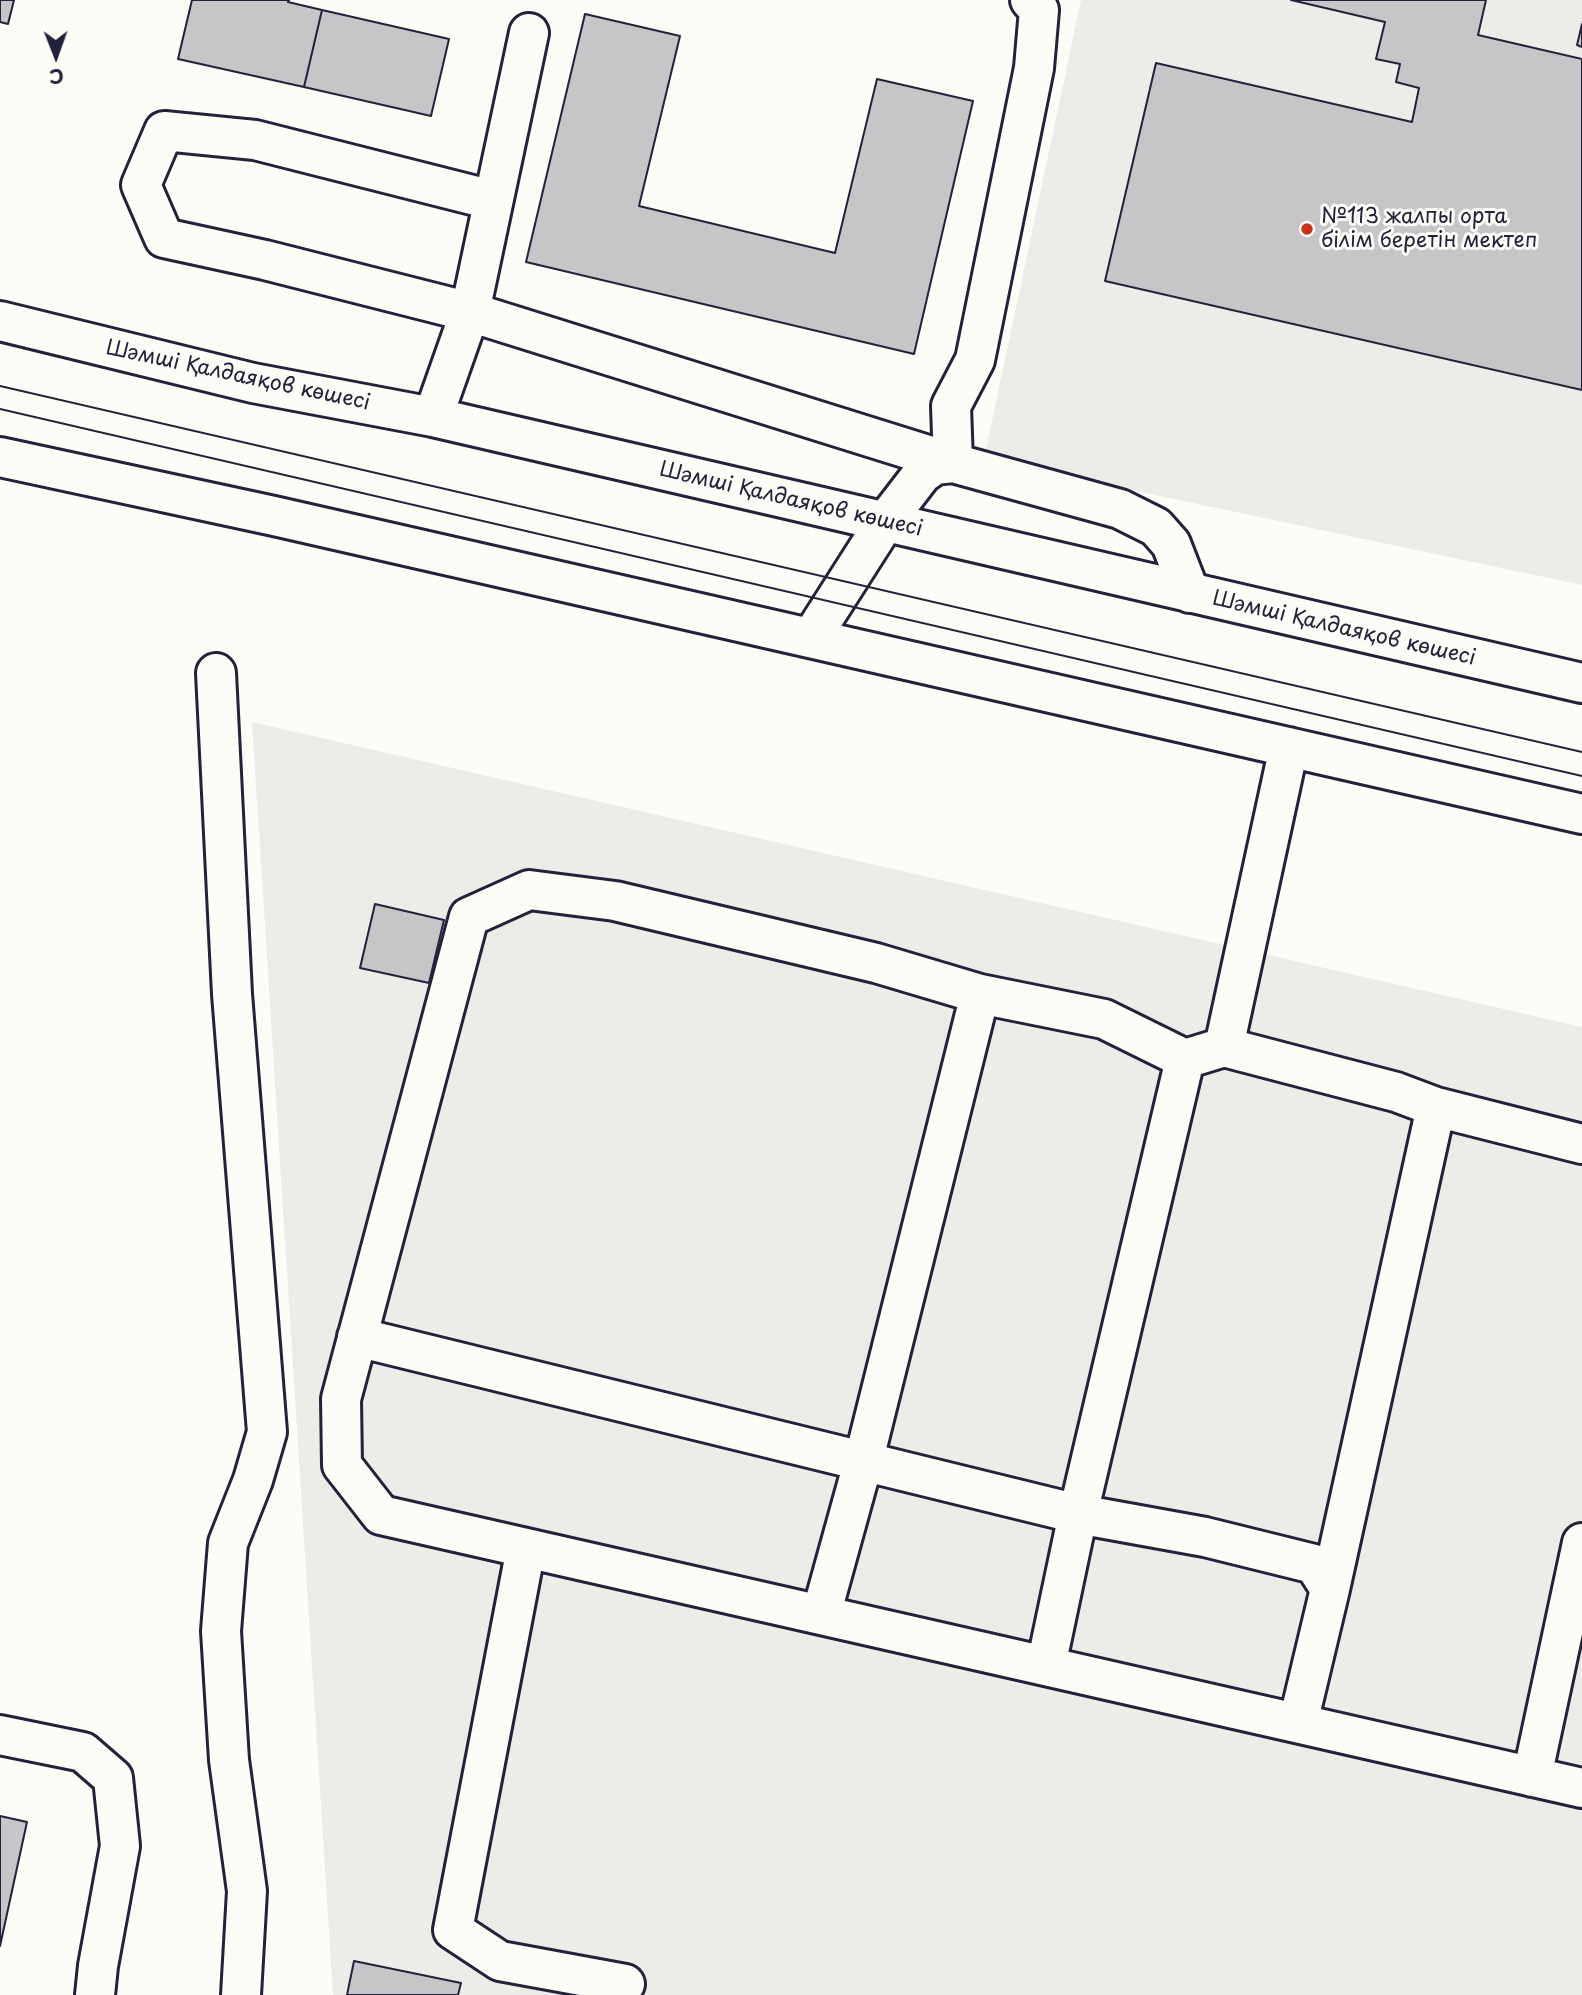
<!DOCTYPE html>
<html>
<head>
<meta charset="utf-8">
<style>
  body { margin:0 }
  #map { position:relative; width:1582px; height:1995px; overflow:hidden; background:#fdfcf7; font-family:"Playpen Sans",sans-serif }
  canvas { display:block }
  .north { position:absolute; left:21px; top:21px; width:70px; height:70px; -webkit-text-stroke:5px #fdfcf7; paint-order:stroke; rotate:179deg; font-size:19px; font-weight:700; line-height:28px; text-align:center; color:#22223b }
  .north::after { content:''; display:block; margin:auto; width:24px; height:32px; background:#22223b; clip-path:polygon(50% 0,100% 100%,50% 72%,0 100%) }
</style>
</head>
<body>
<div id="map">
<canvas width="1582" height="1995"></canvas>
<div class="north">С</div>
</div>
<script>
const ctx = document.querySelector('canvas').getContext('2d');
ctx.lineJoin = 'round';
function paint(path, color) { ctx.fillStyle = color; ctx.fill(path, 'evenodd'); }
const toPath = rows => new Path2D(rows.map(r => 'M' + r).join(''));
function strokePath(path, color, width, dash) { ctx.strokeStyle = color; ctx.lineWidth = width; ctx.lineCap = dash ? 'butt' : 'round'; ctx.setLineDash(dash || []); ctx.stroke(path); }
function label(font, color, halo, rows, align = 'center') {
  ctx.font = font + ' "Playpen Sans",sans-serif'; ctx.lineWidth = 6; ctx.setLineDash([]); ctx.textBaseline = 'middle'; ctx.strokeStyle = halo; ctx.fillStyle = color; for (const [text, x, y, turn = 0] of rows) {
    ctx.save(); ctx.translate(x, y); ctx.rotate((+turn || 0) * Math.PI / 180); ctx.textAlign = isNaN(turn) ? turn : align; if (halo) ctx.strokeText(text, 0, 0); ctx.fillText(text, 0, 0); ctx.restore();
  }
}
paint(toPath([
  [1081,0,1582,0,1582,585,984,459],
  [252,722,1582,1027,1582,1995,333,1995]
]), '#ecece9');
const building = toPath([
  [0,0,14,0,8,24,0,22,0,0],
  [192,0,289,0,288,2,322,10,304,87,178,59,192,0],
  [1291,0,1486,0,1478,35,1582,59,1582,390,1105,281,1156,63,1412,122,1419,88,1396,82,1400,64,1376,59,1385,22,1291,0],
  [322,10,449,39,431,116,304,87,322,10],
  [585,14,680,36,639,206,835,253,877,79,973,101,914,354,526,262,585,14],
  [1582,24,1582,47,1577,45,1582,24],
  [375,904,444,920,429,983,360,968,375,904],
  [0,1816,27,1822,0,1946,0,1816],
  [354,1961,461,1983,458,1995,347,1995,354,1961]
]);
paint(building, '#c6c6c8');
strokePath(building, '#22223b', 2);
const minor = toPath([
  [492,200,255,140,164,131,141,185,164,238,265,260,470,312,529,33],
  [0,321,253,383,433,417,1582,683],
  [433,417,470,312,953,463,951,406,975,360,1034,68,1039,10,1030,0],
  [0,457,274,516,1582,814],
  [811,638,885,522,922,474,935,465,953,463,1120,509,1156,527,1171,544,1190,593],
  [216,673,232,994,267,1432,253,1480,228,1543,221,1631,229,1760,247,1891,241,1995],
  [1289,747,1224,1047,1185,1059,1104,1019,980,994,876,963,615,901,529,890,469,917,341,1399,342,1465,381,1515,1582,1788],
  [1224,1047,1396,1092,1436,1107,1330,1589],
  [1436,1107,1582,1144],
  [357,1337,1078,1514,1205,1537,1314,1564,1330,1589,1298,1723],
  [526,1548,453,1930,500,1961,625,1984],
  [821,1615,863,1463,980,994],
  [1046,1666,1078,1514,1185,1059],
  [0,1735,83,1752,113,1778,120,1846,98,1966,95,1995],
  [1532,1777,1582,1543]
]);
strokePath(minor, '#22223b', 44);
strokePath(minor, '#fdfcf7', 38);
strokePath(toPath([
  [0,386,1582,752],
  [0,409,1582,776]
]), '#22223b', 2);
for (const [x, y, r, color] of [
  [1307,229,7,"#c8321e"]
]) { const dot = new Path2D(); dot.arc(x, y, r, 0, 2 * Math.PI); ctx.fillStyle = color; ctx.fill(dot); strokePath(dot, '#fdfcf7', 2.5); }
label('21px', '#22223b', '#fdfcf7', [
  ["№113 жалпы орта",1321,217],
  ["білім беретін мектеп",1321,241]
], 'left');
label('21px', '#22223b', '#fdfcf7', [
  ["Шәмші Қалдаяқов көшесі",238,376,12],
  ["Шәмші Қалдаяқов көшесі",791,500,13],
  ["Шәмші Қалдаяқов көшесі",1344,629,13]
]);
</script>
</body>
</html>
